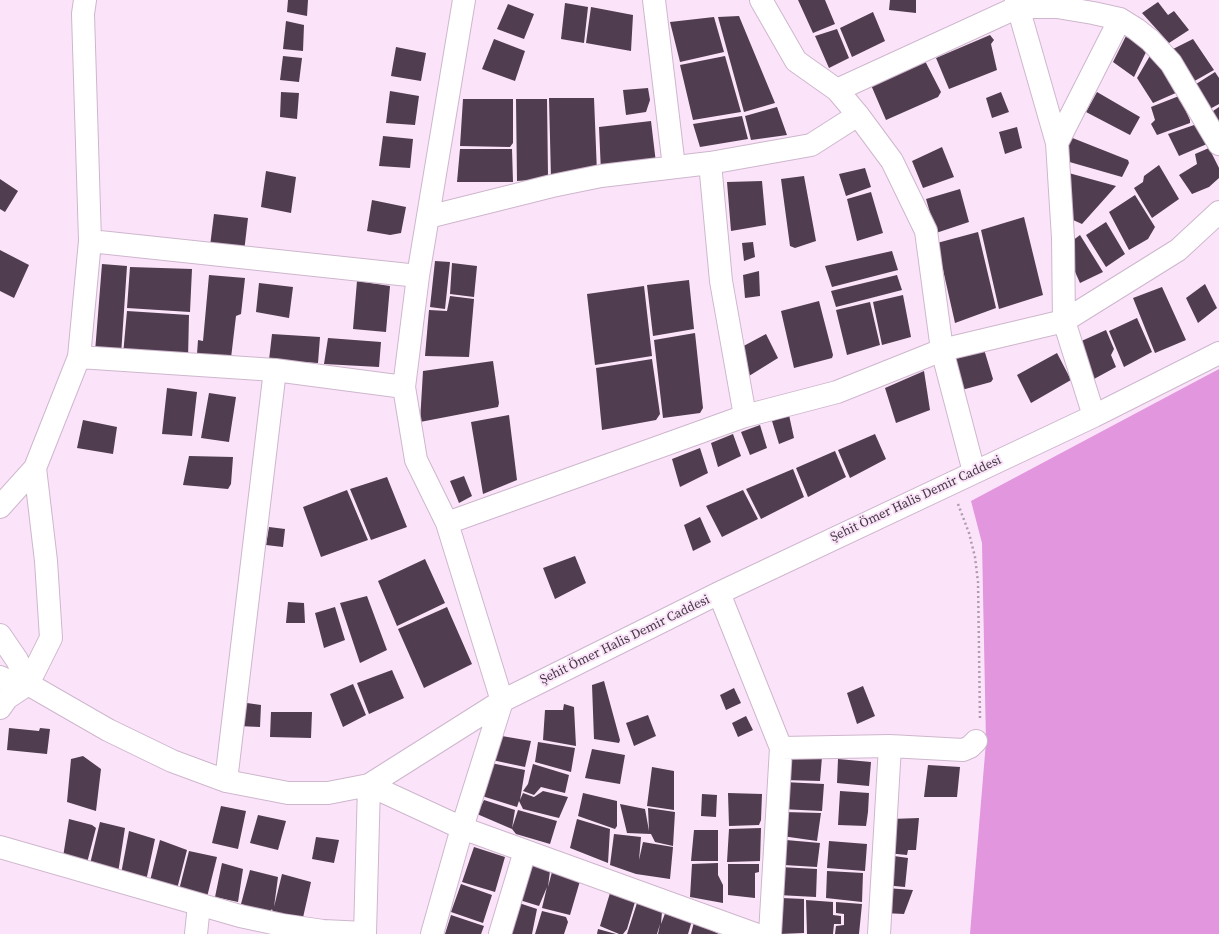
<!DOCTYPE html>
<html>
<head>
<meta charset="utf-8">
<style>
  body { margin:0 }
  canvas { display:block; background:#fbe3f9 }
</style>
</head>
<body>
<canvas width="1219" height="934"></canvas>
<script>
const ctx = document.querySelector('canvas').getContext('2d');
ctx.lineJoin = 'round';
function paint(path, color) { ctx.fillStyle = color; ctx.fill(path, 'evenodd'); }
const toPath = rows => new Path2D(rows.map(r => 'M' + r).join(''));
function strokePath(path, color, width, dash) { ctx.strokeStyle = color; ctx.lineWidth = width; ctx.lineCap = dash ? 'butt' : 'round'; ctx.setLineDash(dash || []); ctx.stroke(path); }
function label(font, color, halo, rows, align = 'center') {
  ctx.font = font + ' "Source Serif 4",serif'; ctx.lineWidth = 4; ctx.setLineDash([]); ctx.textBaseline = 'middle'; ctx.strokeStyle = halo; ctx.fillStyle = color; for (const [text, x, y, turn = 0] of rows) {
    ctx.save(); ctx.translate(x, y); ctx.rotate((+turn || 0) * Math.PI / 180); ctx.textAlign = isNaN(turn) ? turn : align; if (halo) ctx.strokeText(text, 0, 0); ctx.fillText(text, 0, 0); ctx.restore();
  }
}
paint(toPath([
  [1219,369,1219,934,970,934,986,742,982,543,971,501]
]), '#e196de');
paint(toPath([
  [288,0,308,0,307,16,287,12],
  [798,0,825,0,835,24,813,33],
  [890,0,916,0,916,13,889,10],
  [1158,2,1168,15,1174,11,1189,30,1169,43,1142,13],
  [565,3,588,7,584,43,561,39],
  [508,4,534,14,524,39,497,29],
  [591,7,633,15,631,51,586,43],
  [873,12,885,41,852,57,840,28],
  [739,16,775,103,744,112,718,17],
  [714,17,724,52,680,62,670,22],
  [286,21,304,25,303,51,283,49],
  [837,29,849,58,829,68,815,36],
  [1128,32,1148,48,1134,77,1113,62],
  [990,35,994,40,991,44,997,70,949,89,936,58],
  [494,39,525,51,515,81,482,69],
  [1193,39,1214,70,1191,83,1173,49],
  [396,47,426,53,421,81,391,76],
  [1151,54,1160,62,1178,92,1153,103,1137,78],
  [283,56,302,58,299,82,280,80],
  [725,56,741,112,693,120,680,65],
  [924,59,941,92,938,97,886,120,871,85],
  [1215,72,1219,78,1219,104,1208,110,1193,86],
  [648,88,650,100,646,112,626,115,623,90],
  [390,91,419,96,415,125,386,123],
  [281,92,299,93,297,119,280,117],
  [1001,92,1009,112,992,118,986,98],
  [1097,92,1140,117,1130,135,1086,112],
  [1179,96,1190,120,1190,123,1157,135,1151,124,1155,120,1151,107],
  [549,98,594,98,597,173,551,178],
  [463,99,513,99,513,143,510,147,460,146],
  [516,99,547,99,548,176,546,179,517,181],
  [777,107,787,135,751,140,745,116],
  [1219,107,1219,127,1210,113],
  [742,116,748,139,700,147,693,124],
  [651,121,656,163,601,172,599,127],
  [1197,124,1207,144,1179,156,1168,134],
  [1017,127,1022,148,1005,154,999,132],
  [383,136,413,139,410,168,379,166],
  [1070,137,1128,160,1129,163,1122,177,1059,159],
  [942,147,954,177,923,188,912,161],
  [1209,148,1219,168,1219,178,1209,187,1192,194,1179,175,1197,164,1195,154],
  [460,149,512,149,513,182,457,182],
  [1159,165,1179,199,1152,218,1134,188,1143,182,1144,176],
  [865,168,871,187,846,196,839,174],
  [266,171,296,177,291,213,261,207],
  [1065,172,1116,186,1082,224,1062,215],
  [804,176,816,241,795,248,790,246,781,179],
  [0,179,18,191,5,212,0,209],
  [762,181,766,225,731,231,727,182],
  [960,189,969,222,936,233,926,199],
  [871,192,883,233,857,241,847,199],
  [1135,195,1155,227,1148,239,1129,250,1109,212],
  [372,200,406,207,401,233,390,235,367,231],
  [214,214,248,218,244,252,210,246],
  [1024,217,1043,295,999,309,981,230],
  [1106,222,1125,254,1106,267,1086,235],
  [978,232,996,308,955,323,937,243],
  [1080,235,1103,272,1080,283,1064,247],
  [753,242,755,257,744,261,742,243],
  [0,250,29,265,14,298,0,291],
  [892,251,898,270,832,287,825,266],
  [435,261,450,262,445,309,430,307],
  [452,263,477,266,474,297,450,294],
  [102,264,127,266,121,355,95,352],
  [130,267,192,269,190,312,127,308],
  [759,271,760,296,745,298,743,275],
  [209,275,245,278,241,314,236,316,231,358,197,354,198,340,203,341],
  [897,275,902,290,836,307,831,291],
  [689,280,694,329,653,336,647,285],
  [357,281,390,286,386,332,353,329],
  [259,283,293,287,289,318,256,312],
  [1205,284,1217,308,1198,323,1186,298],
  [644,286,652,356,595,365,587,294],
  [1162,287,1186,340,1155,353,1133,298],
  [903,295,911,337,882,345,873,302],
  [450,296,474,299,469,357,425,356,429,310,447,311],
  [819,301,833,355,832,358,794,368,781,311],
  [870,302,880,345,847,355,836,310],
  [127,311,189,315,188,359,123,355],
  [1137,318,1152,352,1124,367,1109,331],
  [1106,330,1114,349,1111,355,1116,367,1094,379,1077,343],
  [695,333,703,408,700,413,663,418,654,340],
  [272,334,320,337,318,363,269,360],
  [766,334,778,358,749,376,738,349],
  [328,338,381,342,379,367,324,364],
  [983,346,993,379,991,382,958,391,951,357],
  [1057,353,1071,380,1031,403,1017,375],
  [652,359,660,414,656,420,602,430,596,368],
  [493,361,499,403,498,407,420,422,423,371],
  [924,371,930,410,896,423,885,388],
  [167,388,197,392,192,436,162,434],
  [209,393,236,397,229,442,201,438],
  [509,415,517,480,483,494,471,422],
  [789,415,794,438,779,444,772,421],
  [83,420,117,427,113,454,77,448],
  [760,425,767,448,750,455,741,432],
  [733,434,741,456,718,467,711,443],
  [875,434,886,459,850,478,838,450],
  [700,448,708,473,680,487,672,459],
  [835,451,846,477,808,497,796,468],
  [189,456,233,457,231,484,228,489,183,485],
  [793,469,804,497,761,519,746,489],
  [464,476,472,496,459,503,450,481],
  [387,477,407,527,371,540,350,489],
  [347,490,368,540,321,557,303,507],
  [743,490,758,519,722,537,706,506],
  [700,517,711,542,693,551,684,525],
  [269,527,285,529,283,547,266,545],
  [575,556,586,583,555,599,543,568],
  [425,559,445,603,397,626,378,581],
  [367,596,387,650,360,663,340,603],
  [288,602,304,603,305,623,286,623],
  [335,607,345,640,324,648,315,613],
  [447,607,472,664,424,688,398,629],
  [392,670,404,698,369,714,357,683],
  [604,681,620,740,619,743,594,739,592,685],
  [353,684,366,715,343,727,330,694],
  [863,686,875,716,857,724,847,693],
  [734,688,741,703,726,710,720,695],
  [240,702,261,705,260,727,238,726],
  [564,704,574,707,576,746,543,740,545,710,563,710],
  [271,712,312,712,311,738,270,737],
  [648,715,656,736,634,746,626,723],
  [746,716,753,730,738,737,732,723],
  [9,728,39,731,40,728,50,729,47,754,7,750],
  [496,735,531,741,525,767,492,760],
  [538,742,575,748,571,772,535,762],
  [592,749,625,755,620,784,585,778],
  [83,756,101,769,96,811,67,802,71,759],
  [786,756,822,757,820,781,785,780],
  [838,759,871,762,869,786,837,783],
  [491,763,525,770,520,800,523,793,534,797,543,791,568,797,559,818,523,809,519,801,517,807,482,796],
  [533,764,569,775,565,793,541,787,534,795,523,791,528,784],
  [928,765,960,767,957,797,924,797],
  [652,767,674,771,674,810,647,806],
  [783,782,824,784,822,811,781,809],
  [840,791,869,793,868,812,866,826,838,825],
  [583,793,617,801,617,826,615,829,578,816],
  [728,793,762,794,761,820,759,825,729,826],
  [702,794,717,795,716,817,701,816],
  [484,800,515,810,512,828,518,810,557,821,550,844,516,834,512,829,477,814],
  [620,804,645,809,649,831,648,808,675,812,673,846,655,842,651,834,627,833],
  [221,806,246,811,238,849,212,843],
  [784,812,821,813,817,841,782,836],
  [258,815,286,821,278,850,250,843],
  [919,818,916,850,908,850,907,855,887,853,891,819],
  [69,819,92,825,96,828,87,863,63,857],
  [577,819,610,829,608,863,570,848],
  [100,822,125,828,118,873,90,864],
  [761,828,760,861,727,862,729,829],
  [694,830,718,830,718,861,691,861],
  [129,831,155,839,146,881,121,874],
  [614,834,641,837,639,860,643,842,673,847,670,879,636,874,610,865],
  [316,837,339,840,334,863,312,859],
  [160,840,187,850,177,889,150,881],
  [786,840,820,843,817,867,784,865],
  [829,841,867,844,865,871,827,868],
  [474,847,505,857,495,892,462,882],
  [189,851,217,857,207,897,179,890],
  [887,855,908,858,905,887,884,885],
  [525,862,550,871,548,887,552,872,580,881,570,915,542,908,547,887,539,906,513,898],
  [222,863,243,869,238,902,215,897],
  [718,863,718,875,723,885,723,903,690,897,692,864],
  [728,864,759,864,759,872,755,873,755,898,728,895],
  [780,867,817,869,816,897,778,895],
  [250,870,278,877,274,907,282,874,311,882,302,922,274,916,272,909,269,913,241,904],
  [827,871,863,873,862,902,826,898],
  [461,884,492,895,483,923,451,912],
  [886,888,913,890,904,914,884,913],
  [610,893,635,902,627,929,623,934,619,934,600,926],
  [782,898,804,899,804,933,779,934],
  [806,900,833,902,833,915,841,916,841,924,834,924,833,934,807,934],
  [513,901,537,909,532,934,505,934],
  [836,902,862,904,859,934,835,934,836,926,844,925,844,914,836,913],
  [637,903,662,911,661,924,666,911,689,919,691,924,688,934,658,934,660,924,657,934,627,934],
  [542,911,566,917,568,922,564,934,535,934],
  [451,915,484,926,481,934,445,934],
  [694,922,719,934,691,934],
  [598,929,616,934,597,934]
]), '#503d4f');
const minor = toPath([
  [654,0,674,167],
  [761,0,796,61,837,90,858,115,892,161,926,231,942,350,974,472],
  [1016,0,1057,143,1063,238,1064,321,1094,416],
  [837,90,1018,7,1057,7,1093,13,1120,19,1136,29,1150,40,1171,63,1219,144],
  [1057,143,1120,19],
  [710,163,721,281,745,416],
  [428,217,552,186,601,176,710,163,811,145,858,115],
  [90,241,418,276],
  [79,357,275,370,404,387],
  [0,507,35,468],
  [447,523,745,416,837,392,942,350,1064,321,1178,250,1219,212],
  [719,593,781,748,770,934],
  [0,635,17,660,28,684],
  [0,677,7,680,28,684,108,730,172,761,226,781,288,793,328,793,369,785,502,701,719,593,1094,416,1219,353],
  [0,708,7,698,28,684,51,638,46,561,35,468,79,357,90,241,83,14,85,0],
  [781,748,890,746,963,750,970,747,976,741],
  [226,781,275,370],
  [0,847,240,916,282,925,323,931,365,933],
  [196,934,199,905],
  [365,934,369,785,462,828,755,934],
  [432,934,462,828,502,701,447,523,416,460,404,387,418,276,464,0],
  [500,934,525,851],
  [879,934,890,746]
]);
strokePath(minor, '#ceb7cd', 24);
strokePath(toPath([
  [958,504,969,533,975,557,978,582,980,720]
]), '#af9dae', 2.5, [2, 3]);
strokePath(minor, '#fff', 22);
label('13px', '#413841', '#fbe3f9', [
  ["Şehit Ömer Halis Demir Caddesi",916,499,-25],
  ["Şehit Ömer Halis Demir Caddesi",625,640,-26]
]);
</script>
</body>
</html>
